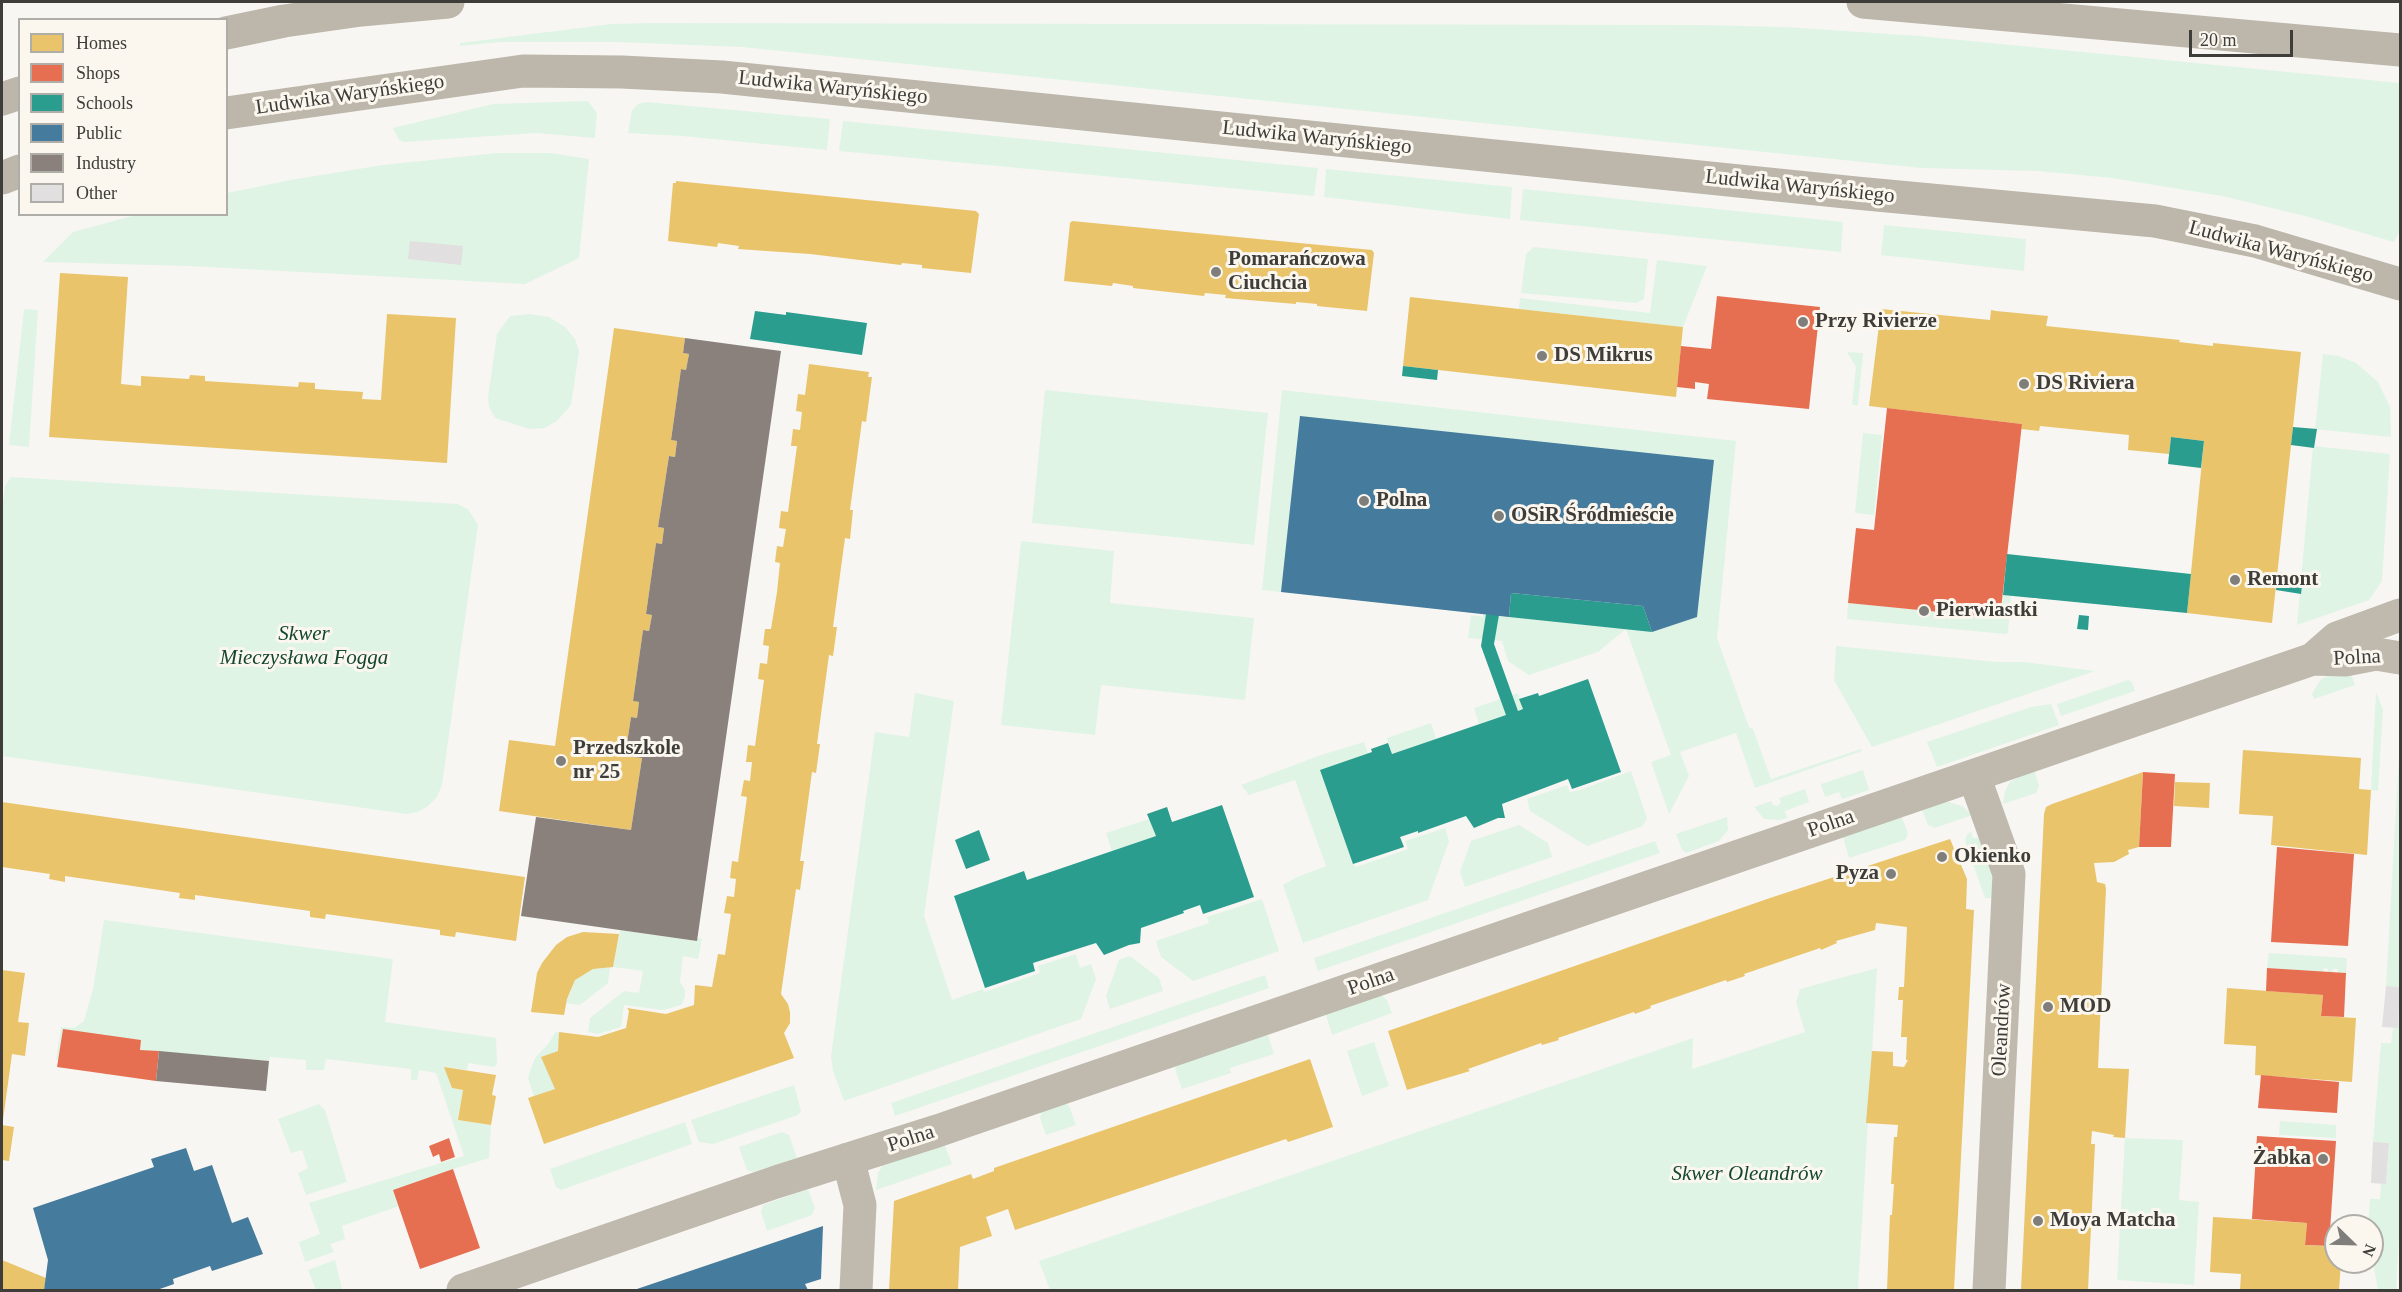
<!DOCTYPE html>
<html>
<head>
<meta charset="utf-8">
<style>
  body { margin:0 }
  #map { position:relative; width:2402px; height:1292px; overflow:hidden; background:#f8f6f2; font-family:"Times New Roman",serif }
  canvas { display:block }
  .frame { position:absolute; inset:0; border:3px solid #3e3d3a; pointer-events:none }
  .legend { position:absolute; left:18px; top:18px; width:210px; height:198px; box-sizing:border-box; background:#fbf7ef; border:2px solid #afada7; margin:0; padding:8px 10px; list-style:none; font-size:18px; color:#3e3d3a }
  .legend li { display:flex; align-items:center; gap:12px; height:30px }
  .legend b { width:30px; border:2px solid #afada7 }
  .north { position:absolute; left:2324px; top:1214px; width:60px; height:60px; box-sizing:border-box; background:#fbf7ef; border:2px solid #afada7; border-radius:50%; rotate:113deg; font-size:16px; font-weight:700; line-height:24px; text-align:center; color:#3e3d3a }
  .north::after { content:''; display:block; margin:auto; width:21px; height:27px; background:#7f7e7a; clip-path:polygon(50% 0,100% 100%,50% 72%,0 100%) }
  .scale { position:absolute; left:2189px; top:30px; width:104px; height:27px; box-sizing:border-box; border:3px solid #3e3d3a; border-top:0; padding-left:8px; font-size:18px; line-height:21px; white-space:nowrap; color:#3e3d3a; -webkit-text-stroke:4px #fbf7ef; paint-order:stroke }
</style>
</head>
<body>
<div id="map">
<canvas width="2402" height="1292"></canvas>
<div class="frame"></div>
<ul class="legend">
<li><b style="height:16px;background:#e9c46a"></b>Homes</li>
<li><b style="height:16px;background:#e76f51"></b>Shops</li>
<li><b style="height:16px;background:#2a9d8f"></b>Schools</li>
<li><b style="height:16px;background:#457b9d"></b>Public</li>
<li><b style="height:16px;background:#8a817c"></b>Industry</li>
<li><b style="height:16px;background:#e1dfdf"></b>Other</li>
</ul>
<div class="north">N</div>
<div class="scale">20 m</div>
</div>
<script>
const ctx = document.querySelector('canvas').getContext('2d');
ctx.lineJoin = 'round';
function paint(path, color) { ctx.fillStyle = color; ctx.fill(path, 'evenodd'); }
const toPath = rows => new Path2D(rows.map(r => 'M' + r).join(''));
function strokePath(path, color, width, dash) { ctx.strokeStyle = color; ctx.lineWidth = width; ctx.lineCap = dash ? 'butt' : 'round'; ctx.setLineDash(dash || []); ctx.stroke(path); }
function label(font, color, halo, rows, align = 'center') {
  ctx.font = font + ' "Times New Roman",serif'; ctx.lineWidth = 6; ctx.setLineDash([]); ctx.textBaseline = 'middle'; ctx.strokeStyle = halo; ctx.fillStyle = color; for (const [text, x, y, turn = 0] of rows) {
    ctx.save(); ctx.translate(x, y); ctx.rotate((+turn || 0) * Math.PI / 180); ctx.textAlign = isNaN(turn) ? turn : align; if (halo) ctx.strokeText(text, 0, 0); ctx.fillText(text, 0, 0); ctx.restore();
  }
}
paint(toPath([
  [652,23,1698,25,1786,27,1919,36,2400,83,2400,230,2394,242,2305,216,2222,196,2112,178,2037,171,1921,168,742,47,617,42,501,42,460,46,460,43,612,24],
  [588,101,597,113,595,138,536,133,404,142,399,140,393,128,493,104],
  [647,102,830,119,827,150,682,136,628,133,632,110,638,104],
  [843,121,1318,168,1314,196,839,151],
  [498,153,551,153,589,159,579,258,525,284,189,266,43,262,73,232,136,215,226,214,227,193,296,179,383,165],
  [1326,169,1512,187,1510,219,1324,197],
  [1523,189,1843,222,1841,252,1520,220],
  [1884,225,2026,239,2024,271,1881,255],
  [1534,247,1648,259,1644,299,1636,303,1521,293,1526,254],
  [1657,260,1707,266,1683,327,1519,309,1520,298,1650,313],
  [24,309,38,310,29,447,9,445],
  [530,314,549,317,565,327,575,339,579,352,571,405,557,421,545,428,529,429,495,418,489,407,488,397,497,334,510,316],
  [1847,352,1863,353,1858,405,1852,405,1856,367],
  [2323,354,2339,356,2356,363,2378,382,2390,407,2391,437,2315,429],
  [1045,390,1268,413,1254,545,1032,523],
  [1282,390,1736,441,1717,638,1749,727,1753,729,1771,779,1861,749,1862,751,1755,788,1736,733,1680,752,1689,776,1669,814,1651,762,1671,755,1626,629,1598,652,1529,675,1508,661,1502,641,1468,638,1471,615,1483,617,1483,614,1262,590],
  [1863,433,1882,435,1874,515,1855,513],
  [2313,446,2390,454,2382,581,2369,600,2297,625],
  [11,477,457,504,468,509,478,525,442,785,437,797,428,806,418,812,406,814,2,756,2,512,5,486],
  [1021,541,1114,551,1110,603,1254,618,1245,700,1101,685,1095,735,1001,725],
  [2003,595,2011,595,2008,633,2005,634,1847,619,1848,603,2000,618],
  [1836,646,1997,662,2024,662,2095,671,1872,747,1834,680],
  [2349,668,2355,685,2314,699,2312,694,2321,679],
  [2128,680,2132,682,2135,691,2061,716,2057,704],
  [2376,692,2383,709,2378,791,2371,790],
  [915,693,954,701,924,916,952,1000,983,989,984,992,1040,973,1038,966,1076,954,1080,968,1091,964,1096,979,1081,1019,844,1101,833,1071,831,1056,875,732,909,737],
  [1518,693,1523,709,1479,724,1474,708],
  [2051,704,2059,725,1937,767,1927,742,2031,707],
  [1431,723,1436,739,1392,754,1387,738],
  [2400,739,2400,987,2386,986],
  [1364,742,1368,753,1353,864,1356,867,1408,849,1405,841,1445,828,1449,841,1428,900,1303,943,1283,885,1297,877,1326,866,1295,780,1249,795,1241,785,1318,756],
  [2034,769,2039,786,2036,793,2003,804,2005,791,2010,782],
  [1863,770,1869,790,1842,799,1839,792,1825,797,1821,784],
  [1631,771,1647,818,1643,826,1587,846,1530,811,1527,799,1567,785,1570,792,1580,790],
  [1805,789,1809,802,1785,811,1787,818,1780,820,1764,819,1754,807,1771,801,1773,805,1778,806,1781,802,1779,798],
  [1945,801,1962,806,1972,815,1935,828,1928,825,1921,808],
  [1901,815,1908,834,1905,840,1849,858,1843,837],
  [1727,817,1728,830,1719,841,1686,853,1682,850,1676,834],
  [1149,819,1156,836,1112,851,1106,833],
  [1519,825,1548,843,1552,857,1465,887,1460,872,1471,841],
  [1971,832,1973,838,1982,838,1993,868,1994,898,1985,898,1965,841,1967,834],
  [1655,841,1660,853,1318,971,1317,968,1314,958],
  [1262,899,1279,951,1193,981,1161,957,1156,941,1209,923,1207,917],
  [104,920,393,959,385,1022,496,1038,497,1064,494,1067,468,1063,467,1070,445,1067,452,1088,463,1090,458,1120,491,1125,489,1158,453,1169,399,1206,342,1226,345,1239,330,1244,334,1252,305,1262,299,1242,320,1234,309,1203,464,1156,436,1073,419,1070,417,1080,411,1080,411,1069,326,1059,324,1070,306,1070,306,1060,270,1057,269,1061,140,1050,141,1040,56,1060,61,1027,74,1028,84,1021,93,989],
  [620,930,697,941,697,938,702,939,698,959,683,956,680,982,685,990,685,997,681,1005,663,1010,624,1005,621,1027,598,1034,588,1032,590,1018,624,991,639,993,643,971,613,967],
  [2269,953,2347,958,2346,973,2337,973,2338,969,2333,969,2332,973,2328,972,2328,969,2324,968,2323,972,2267,968],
  [1130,956,1159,978,1163,991,1110,1009,1106,996,1119,960],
  [610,967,608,983,580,1005,566,1003,575,980,583,974,593,969],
  [1877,968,1858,1290,1050,1290,1039,1261,1693,1038,1692,1069,1805,1032,1796,1002,1800,989],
  [1265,975,1269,988,895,1116,891,1103],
  [2400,989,2400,1220,2396,1290,2378,1290,2372,1258,2372,1226,2368,1226,2370,1199,2380,1199,2381,1184,2386,1184,2389,1143,2373,1142,2381,1043,2391,1043,2393,1028,2398,1028],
  [1382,995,1387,1000,1392,1013,1332,1035,1326,1015,1328,1011],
  [556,1031,560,1034,558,1051,542,1057,555,1089,534,1096,528,1078,531,1068,535,1058,549,1043],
  [1267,1032,1274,1054,1230,1068,1231,1073,1182,1089,1175,1069,1177,1065],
  [1374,1042,1389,1086,1362,1096,1347,1051],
  [794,1085,801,1111,798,1115,713,1144,699,1142,691,1120],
  [1065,1103,1069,1106,1076,1125,1046,1135,1040,1118,1042,1110],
  [319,1104,325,1110,347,1182,306,1195,298,1173,308,1168,302,1150,291,1153,278,1119],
  [2280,1121,2336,1125,2336,1138,2279,1135],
  [685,1122,692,1144,561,1190,556,1187,550,1169],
  [782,1132,789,1135,797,1158,753,1172,747,1170,739,1147],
  [2125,1138,2183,1140,2179,1200,2199,1202,2194,1285,2117,1280],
  [944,1143,952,1164,876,1190,878,1173,883,1165],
  [808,1189,815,1208,812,1215,767,1231,761,1212,763,1205],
  [335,1260,342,1289,316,1290,308,1270]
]), '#dff4e5');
paint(toPath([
  [676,181,976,211,979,214,971,273,922,268,922,265,902,263,901,265,810,254,738,249,739,246,718,243,717,247,668,241,673,183,676,183],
  [1072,221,1372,250,1374,253,1367,311,1317,306,1317,304,1296,302,1296,304,1225,298,1226,295,1205,293,1204,296,1133,288,1133,286,1113,283,1112,286,1064,281,1070,223],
  [60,273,128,277,121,384,141,386,141,376,189,379,190,375,205,376,205,381,298,387,299,382,315,383,315,389,363,392,362,399,381,400,387,314,456,318,447,463,49,437],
  [1410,297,1683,327,1676,397,1403,366],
  [1881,309,1990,320,1991,310,1996,311,2048,316,2046,326,2180,340,2179,342,2213,346,2213,343,2301,352,2272,623,2187,613,2204,441,2171,437,2169,454,2128,450,2129,435,2040,426,2039,431,2021,429,2022,424,1869,406],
  [614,328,685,338,683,353,689,354,686,370,681,369,671,440,677,441,675,457,669,456,658,527,664,528,662,544,656,543,646,614,652,615,649,631,643,630,633,701,639,702,637,718,631,717,626,750,626,756,642,758,631,830,499,811,509,740,555,746],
  [809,364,869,372,868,377,872,377,866,422,862,421,850,510,853,510,850,539,845,538,833,627,837,627,833,656,829,655,817,744,820,744,816,773,812,772,800,861,804,861,800,890,796,889,781,994,788,1004,790,1012,790,1023,784,1033,794,1058,544,1144,528,1098,555,1089,541,1057,558,1051,559,1032,598,1037,626,1028,629,1011,627,1008,666,1014,694,1005,695,985,712,987,718,954,725,955,731,914,724,913,727,896,734,897,736,879,730,878,732,861,738,862,747,797,741,796,744,780,750,781,752,762,746,762,748,745,755,746,764,680,758,679,760,663,767,664,769,646,763,645,765,629,771,629,777,592,780,563,775,562,777,546,783,547,786,529,779,528,781,511,788,512,797,446,791,446,793,429,800,430,802,412,796,411,798,394,805,395],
  [2243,750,2361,758,2359,789,2371,790,2367,855,2271,845,2273,816,2239,814],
  [2143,772,2139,847,2128,850,2129,854,2114,862,2094,863,2097,882,2105,884,2106,889,2098,1068,2129,1069,2125,1138,2113,1137,2114,1135,2092,1131,2091,1144,2095,1144,2088,1290,2021,1290,2044,814,2046,807,2052,804],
  [2175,782,2210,783,2209,808,2174,806],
  [2,802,525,877,516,941,456,932,455,937,440,935,440,930,326,914,325,919,310,917,310,911,195,895,195,900,179,898,180,893,65,876,65,882,49,879,50,874,2,867],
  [1950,839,1967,879,1966,909,1974,910,1954,1290,1887,1290,1890,1215,1892,1215,1894,1184,1891,1184,1894,1137,1897,1137,1898,1125,1866,1123,1872,1051,1893,1052,1893,1066,1904,1067,1908,1060,1906,1060,1907,1037,1901,1037,1903,1000,1898,1000,1899,987,1904,987,1907,927,1876,923,1875,930,1836,941,1837,943,1821,950,1820,948,1744,974,1745,976,1727,982,1726,980,1650,1006,1651,1008,1635,1014,1634,1012,1558,1038,1559,1040,1542,1045,1541,1043,1468,1069,1470,1071,1407,1090,1388,1031,1770,898],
  [583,932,619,934,613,967,593,969,575,980,567,999,564,1015,531,1012,537,973,542,963,556,945,567,937],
  [2,970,25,973,18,1022,29,1023,25,1056,12,1054,3,1120],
  [2227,988,2323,995,2321,1016,2356,1018,2352,1082,2255,1075,2256,1046,2224,1044],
  [1310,1059,1333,1127,1288,1142,1286,1139,1015,1230,1008,1209,986,1217,992,1236,960,1247,958,1290,889,1290,894,1201,971,1174,973,1179,994,1171,994,1168],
  [444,1067,496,1075,492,1095,496,1096,491,1125,458,1120,463,1090,452,1088],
  [2,1125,14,1127,9,1161,2,1160],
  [2213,1217,2307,1223,2305,1245,2336,1247,2336,1262,2341,1262,2339,1290,2240,1290,2241,1274,2210,1272],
  [2,1260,46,1278,44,1290,2,1290]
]), '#e9c46a');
paint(toPath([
  [1717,296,1820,307,1809,409,1707,399,1709,384,1695,382,1695,389,1677,387,1681,346,1711,349],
  [1887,408,2022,424,2000,618,1848,603,1856,528,1874,530],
  [2143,772,2175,774,2171,847,2139,847],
  [2277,847,2354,854,2348,946,2271,942],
  [2267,968,2346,973,2344,1017,2321,1016,2323,995,2266,991],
  [63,1029,141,1040,140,1050,159,1051,156,1081,57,1067],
  [2261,1075,2339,1082,2337,1113,2258,1108],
  [2257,1136,2336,1141,2329,1246,2305,1245,2307,1223,2252,1219],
  [449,1138,455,1157,441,1162,439,1154,433,1157,429,1146],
  [453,1169,480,1248,420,1269,393,1190]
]), '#e76f51');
paint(toPath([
  [755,311,786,315,786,312,867,323,862,355,750,339],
  [1403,366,1438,370,1437,380,1402,376],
  [2293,427,2317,429,2314,448,2291,445],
  [2171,437,2204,441,2201,468,2168,464],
  [2007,554,2191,574,2187,613,2003,595],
  [2278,572,2303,577,2301,594,2276,590],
  [1511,593,1643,606,1652,632,1509,617],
  [1486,614,1499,615,1494,644,1518,711,1523,709,1519,699,1538,693,1539,696,1588,679,1621,772,1572,789,1568,779,1502,804,1505,818,1498,818,1474,828,1466,816,1418,833,1418,831,1400,837,1404,847,1353,864,1320,770,1372,752,1371,749,1388,743,1392,754,1506,715,1481,646],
  [2079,615,2089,616,2088,630,2077,629],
  [1222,805,1254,897,1203,914,1200,905,1183,911,1184,913,1141,928,1140,943,1129,945,1104,955,1096,943,1033,963,1035,971,985,988,954,896,1024,871,1027,880,1156,836,1147,814,1167,807,1172,822],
  [979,830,990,860,966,869,955,840]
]), '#2a9d8f');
paint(toPath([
  [1300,416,1714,460,1697,617,1652,632,1643,606,1511,593,1509,617,1281,592],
  [186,1148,194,1171,212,1165,232,1223,248,1217,263,1254,212,1271,210,1266,173,1279,174,1284,157,1290,44,1290,48,1260,33,1208,154,1167,151,1159],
  [823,1226,821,1279,805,1284,808,1290,634,1290]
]), '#457b9d');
paint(toPath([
  [685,338,781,351,697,941,521,916,536,817,631,830,642,758,626,756,626,750,631,717,637,718,639,702,633,701,643,630,649,631,652,615,646,614,656,543,662,544,664,528,658,527,669,456,675,457,677,441,671,440,681,369,686,370,689,354,683,353],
  [159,1051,269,1061,266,1091,156,1081]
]), '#8a817c');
paint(toPath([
  [410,241,463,246,461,265,408,259],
  [2386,986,2400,987,2398,1028,2382,1027],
  [2373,1142,2389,1143,2386,1184,2371,1183]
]), '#e1dfdf');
strokePath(toPath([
  [2313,659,2337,638,2400,615],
  [1974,776,2009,874,1989,1290],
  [848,1159,860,1205,856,1290],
  [463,1290,776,1182,937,1131,2313,659,2345,660,2376,654,2400,658]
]), '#bfb9ae', 33);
strokePath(toPath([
  [1863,2,2400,50],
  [226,33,284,21,361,10,448,2],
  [2,99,20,93],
  [226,113,523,71,622,72,722,77,1856,193,2155,221,2255,241,2400,284],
  [2,178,20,171]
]), '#bcb6ab', 33);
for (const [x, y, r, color] of [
  [1216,272,6,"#7f7e7a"],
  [1803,322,6,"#7f7e7a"],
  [1542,356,6,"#7f7e7a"],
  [2024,384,6,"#7f7e7a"],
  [1364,501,6,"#7f7e7a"],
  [1499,516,6,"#7f7e7a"],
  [2235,580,6,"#7f7e7a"],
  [1924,611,6,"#7f7e7a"],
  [561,761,6,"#7f7e7a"],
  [1942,857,6,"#7f7e7a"],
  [1891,874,6,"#7f7e7a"],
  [2048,1007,6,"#7f7e7a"],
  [2323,1159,6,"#7f7e7a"],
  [2038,1221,6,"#7f7e7a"]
]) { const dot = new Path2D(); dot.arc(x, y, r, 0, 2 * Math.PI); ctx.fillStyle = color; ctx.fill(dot); strokePath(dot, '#fbf7ef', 2); }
label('21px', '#3e3d3a', '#fbf7ef', [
  ["Ludwika Waryńskiego",833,88,6],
  ["Ludwika Waryńskiego",350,95,-8],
  ["Ludwika Waryńskiego",1317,138,6],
  ["Ludwika Waryńskiego",1800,187,6],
  ["Ludwika Waryńskiego",2281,252,15],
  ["Polna",2357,658,-3],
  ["Polna",1831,824,-19],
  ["Polna",1371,982,-19],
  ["Oleandrów",2002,1030,-87],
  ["Polna",911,1139,-18]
]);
label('bold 21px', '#3e3d3a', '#fbf7ef', [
  ["Pomarańczowa",1228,260],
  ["Ciuchcia",1228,284],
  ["Przy Rivierze",1815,322],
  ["DS Mikrus",1554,356],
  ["DS Riviera",2036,384],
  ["Polna",1376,501],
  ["OSiR Śródmieście",1511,516],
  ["Remont",2247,580],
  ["Pierwiastki",1936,611],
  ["Przedszkole",573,749],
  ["nr 25",573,773],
  ["Okienko",1954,857],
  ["Pyza",1879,874,"right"],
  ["MOD",2060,1007],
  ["Żabka",2311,1159,"right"],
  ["Moya Matcha",2050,1221]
], 'left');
label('italic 21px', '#13472f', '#fbf7ef', [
  ["Skwer",304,634],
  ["Mieczysława Fogga",304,658],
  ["Skwer Oleandrów",1747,1174]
]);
</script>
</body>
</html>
